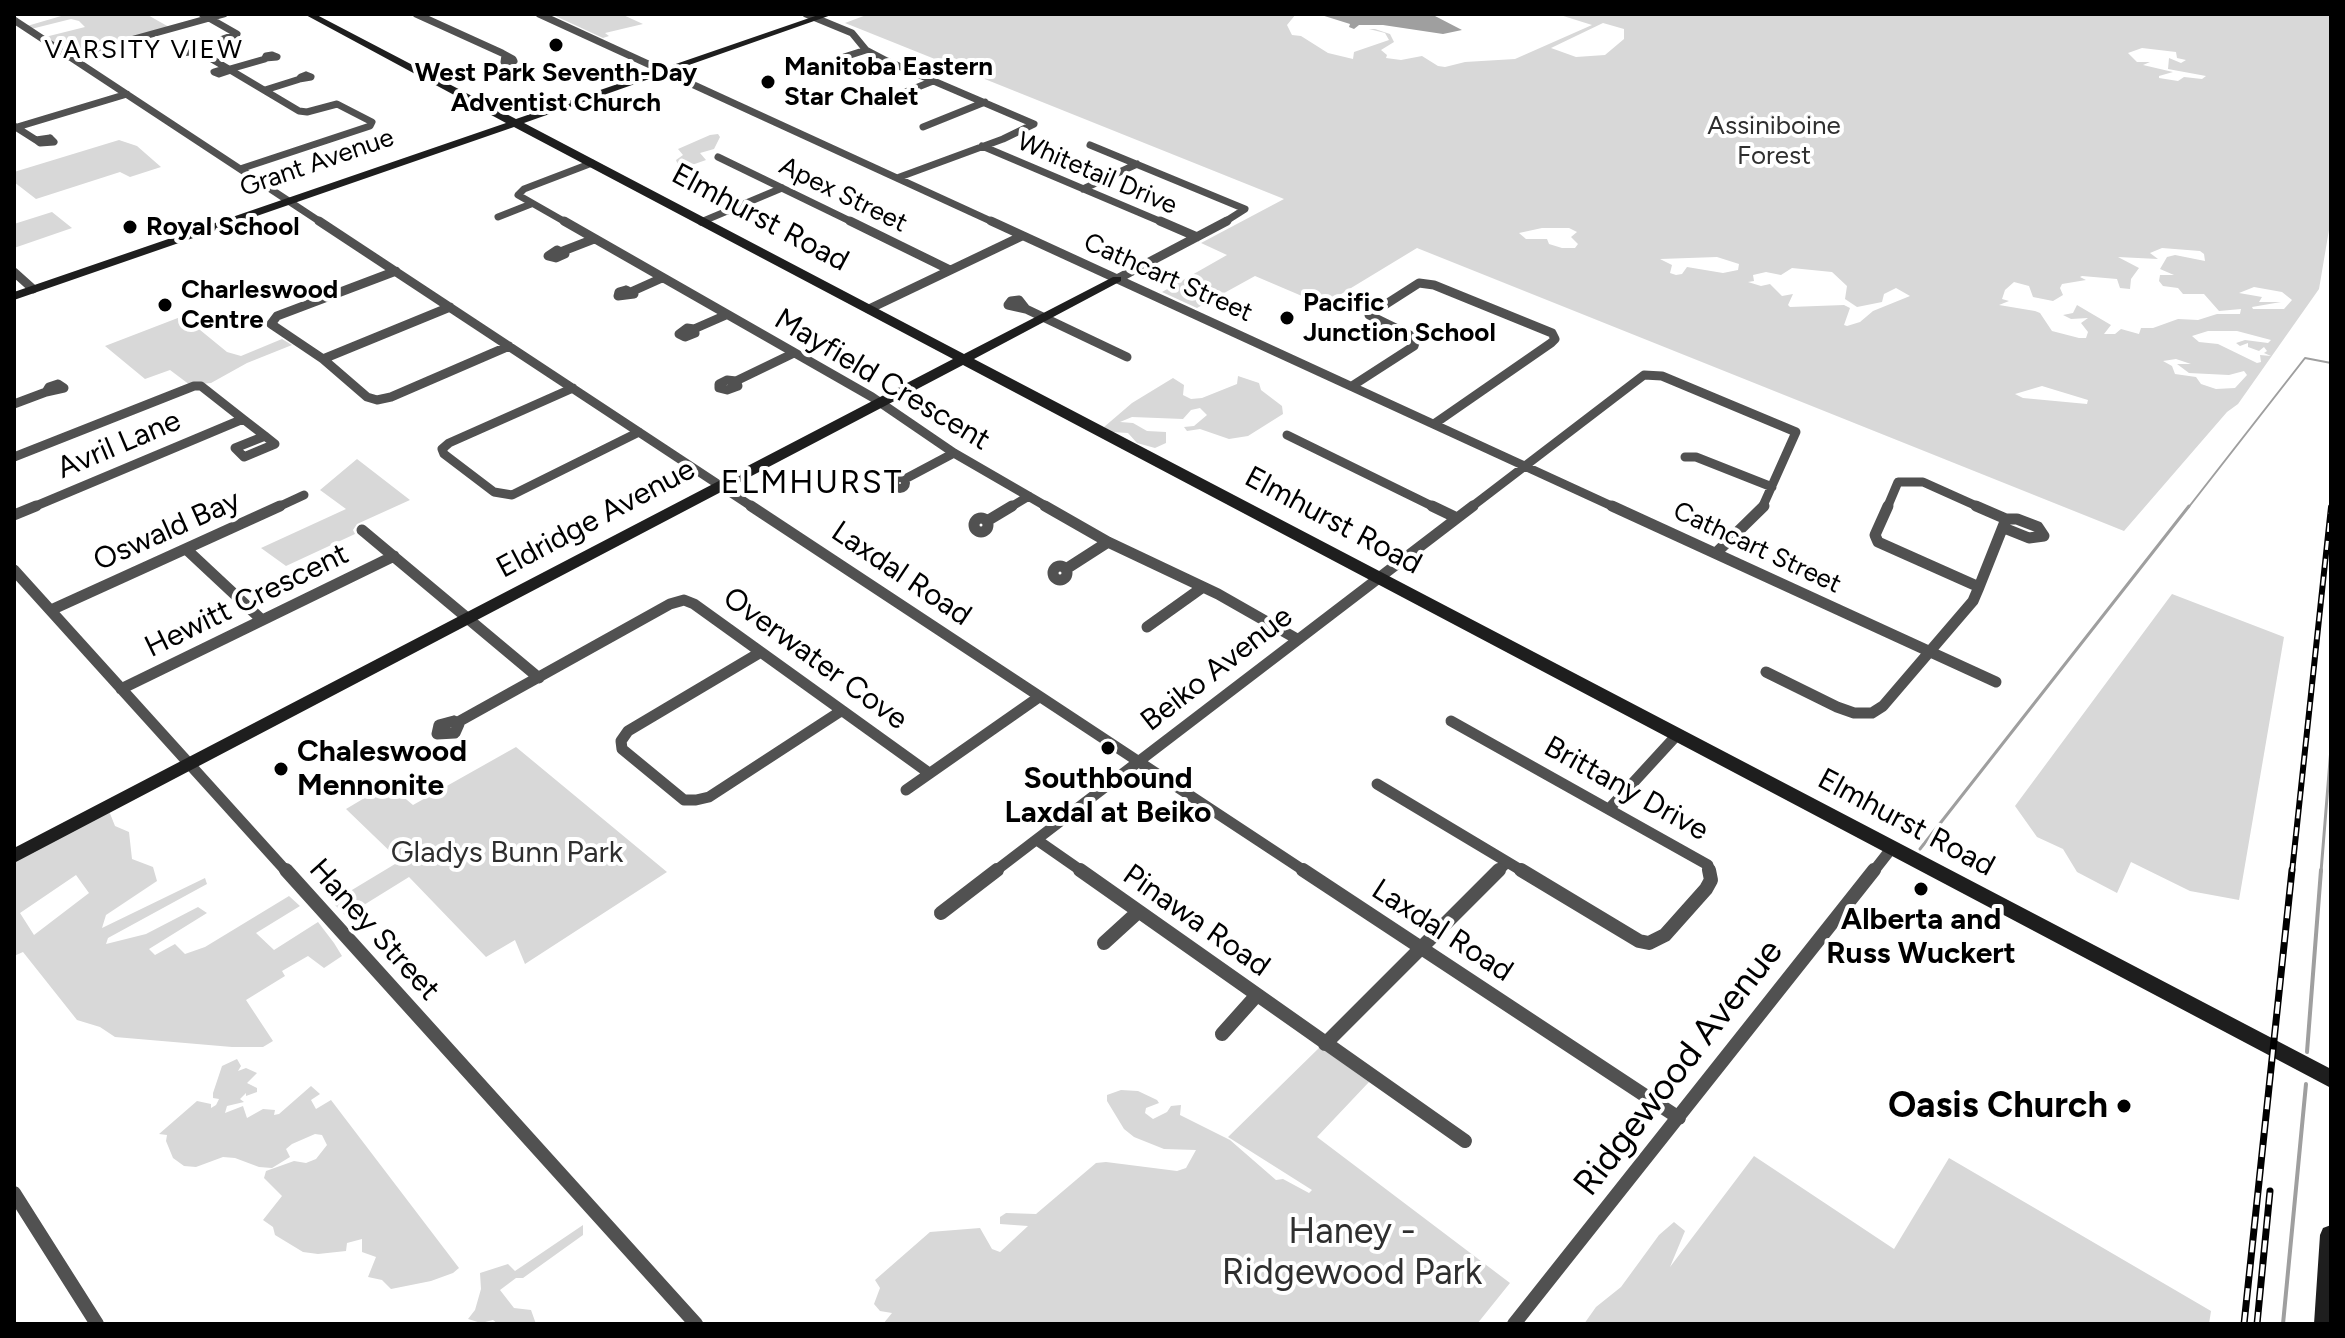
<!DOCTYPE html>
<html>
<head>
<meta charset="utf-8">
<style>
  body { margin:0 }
  #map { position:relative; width:2345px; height:1338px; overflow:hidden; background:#fff; font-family:Figtree,sans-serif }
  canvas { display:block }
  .frame { position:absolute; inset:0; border:16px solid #000; pointer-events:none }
</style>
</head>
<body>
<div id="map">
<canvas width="2345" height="1338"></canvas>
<div class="frame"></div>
</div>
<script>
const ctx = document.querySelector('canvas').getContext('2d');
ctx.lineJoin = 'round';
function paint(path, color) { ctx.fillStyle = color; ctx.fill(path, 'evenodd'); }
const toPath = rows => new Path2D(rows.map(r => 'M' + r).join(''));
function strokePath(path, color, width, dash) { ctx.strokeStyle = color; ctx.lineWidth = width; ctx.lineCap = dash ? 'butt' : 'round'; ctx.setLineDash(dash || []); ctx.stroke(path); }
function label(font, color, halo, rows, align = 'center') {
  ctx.font = font + ' Figtree,sans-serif'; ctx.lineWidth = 8; ctx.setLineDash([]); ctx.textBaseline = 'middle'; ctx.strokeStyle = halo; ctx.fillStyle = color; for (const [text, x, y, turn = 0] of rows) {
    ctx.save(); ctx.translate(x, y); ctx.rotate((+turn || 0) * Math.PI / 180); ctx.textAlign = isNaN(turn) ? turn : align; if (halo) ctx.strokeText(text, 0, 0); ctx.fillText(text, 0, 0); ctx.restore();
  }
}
paint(toPath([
  [68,14,146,14,169,27,69,53,45,37,85,27,79,21,71,19,31,29,27,26],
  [551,14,621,14,643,24,605,33,609,36,603,38],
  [869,14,1296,14,1287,25,1292,35,1301,36,1328,53,1353,59,1354,52,1389,40,1385,33,1369,29,1375,29,1390,34,1394,42,1381,50,1387,55,1386,58,1401,60,1422,56,1438,66,1445,67,1465,62,1515,59,1592,25,1557,14,2331,14,2331,218,2319,289,2238,404,2227,412,2124,531,1417,248,1323,305,1255,276,1197,308,1162,292,1227,255,1201,243,1284,199,845,23],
  [1603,23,1624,29,1624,39,1605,55,1576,57,1551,48],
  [2142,48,2176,52,2177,58,2186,60,2181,63,2169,58,2168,69,2206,76,2202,79,2184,77,2178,81,2159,78,2159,76,2173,72,2143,65,2150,62,2137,62,2128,53],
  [1542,228,1569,228,1577,232,1571,237,1578,244,1575,248,1562,248,1549,244,1547,239,1526,239,1519,233],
  [2162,248,2200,251,2204,254,2205,261,2175,255,2167,257,2160,269,2174,275,2160,275,2159,281,2163,286,2178,288,2183,294,2204,294,2219,311,2241,309,2240,314,2217,314,2198,320,2178,319,2153,328,2141,328,2139,334,2121,329,2115,334,2104,334,2111,325,2077,305,2073,313,2063,315,2071,319,2088,318,2081,323,2088,332,2086,338,2079,338,2052,331,2040,313,2035,311,1999,305,2009,301,2002,299,2005,290,2014,282,2029,286,2033,297,2053,301,2063,295,2060,288,2062,284,2086,280,2080,277,2082,276,2117,279,2120,288,2130,289,2131,279,2139,268,2118,257,2158,259,2150,253],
  [1717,257,1739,264,1738,270,1723,273,1687,267,1682,274,1676,275,1670,273,1672,265,1660,259],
  [1792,268,1832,272,1847,286,1845,299,1857,307,1882,302,1884,294,1896,288,1910,296,1873,311,1860,322,1847,326,1844,325,1850,308,1844,305,1790,307,1788,305,1793,294,1782,296,1770,284,1761,286,1748,282,1754,281,1753,275,1766,272,1781,275],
  [2254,287,2282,292,2292,300,2284,309,2253,309,2252,307,2281,302,2259,302,2262,297,2239,293],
  [2208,331,2237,331,2271,340,2268,343,2245,340,2236,343,2240,346,2248,343,2248,347,2259,351,2264,347,2267,351,2264,353,2271,356,2260,355,2261,362,2257,363,2218,344,2199,342,2192,336],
  [2176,359,2191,364,2177,364,2189,373,2229,375,2244,371,2247,375,2235,388,2216,389,2201,384,2196,377,2175,374,2172,366,2163,361],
  [2042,386,2088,400,2087,404,2023,398,2015,394],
  [710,135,718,134,720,137,714,149,700,153,706,160,689,166,678,165,676,160,683,155,678,149],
  [119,140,137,146,161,167,130,177,120,172,36,199,14,182,14,172],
  [52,212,72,228,14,248,14,224],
  [183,316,227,352,241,356,282,339,292,345,247,363,211,383,190,385,170,370,145,379,105,346],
  [1238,376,1259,383,1261,390,1282,406,1283,414,1248,436,1229,439,1200,429,1187,431,1184,427,1194,426,1207,415,1200,408,1191,410,1183,419,1132,417,1120,422,1133,423,1147,431,1166,432,1166,443,1155,448,1137,443,1128,433,1112,432,1104,427,1132,403,1173,378,1184,385,1183,395,1191,399,1202,398,1237,384],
  [357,459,410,500,357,524,353,530,355,534,286,566,261,548,346,509,320,490],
  [2172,594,2284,637,2239,900,2190,891,2131,862,2117,893,2077,872,2063,849,2037,837,2015,806],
  [516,747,667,872,525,964,515,940,486,957,409,877,346,916,332,902,400,861,346,809,388,784,413,805],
  [109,811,115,826,129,832,132,859,153,867,157,881,106,915,102,928,205,878,207,884,108,938,106,944,146,934,198,907,207,913,149,949,155,955,175,944,185,954,205,947,289,896,300,906,256,933,274,950,318,922,334,943,342,956,324,968,308,956,282,971,285,976,246,1000,273,1041,263,1047,232,1047,115,1037,100,1027,77,1020,23,952,14,956,14,859],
  [76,875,89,893,34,935,20,913],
  [1320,1047,1369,1082,1317,1137,1510,1283,1477,1324,883,1324,892,1313,880,1311,874,1304,880,1288,875,1280,930,1232,980,1228,992,1249,1000,1252,1028,1226,1000,1224,1000,1217,1006,1213,1036,1214,1096,1163,1106,1162,1177,1171,1186,1168,1196,1150,1164,1149,1134,1137,1124,1129,1107,1101,1107,1095,1121,1090,1138,1091,1157,1100,1159,1103,1146,1108,1145,1113,1153,1119,1167,1112,1171,1106,1181,1105,1180,1115,1230,1140,1276,1180,1283,1179,1309,1193,1312,1190,1228,1137],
  [237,1059,241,1066,238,1071,246,1068,257,1073,247,1083,257,1088,257,1092,246,1096,246,1093,240,1099,244,1102,227,1106,225,1113,243,1106,247,1118,263,1109,275,1110,274,1115,279,1114,311,1086,320,1094,311,1100,316,1109,331,1100,459,1268,453,1273,431,1281,391,1289,382,1280,368,1277,376,1257,362,1252,362,1239,347,1243,346,1251,318,1254,303,1252,275,1235,273,1227,263,1220,282,1196,264,1178,266,1171,294,1161,306,1163,316,1159,327,1145,322,1135,315,1134,292,1144,286,1149,290,1157,272,1168,259,1167,235,1158,223,1157,196,1167,184,1166,173,1158,166,1141,167,1135,159,1134,197,1101,211,1104,211,1108,216,1105,219,1099,213,1098,213,1093,222,1066],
  [1754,1156,1894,1249,1949,1158,2211,1311,2209,1324,1584,1324,1596,1307,1621,1287,1659,1235,1674,1222,1685,1231,1670,1267],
  [583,1225,583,1235,523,1278,516,1278,500,1290,514,1308,531,1310,536,1324,498,1324,493,1320,481,1323,468,1319,475,1310,481,1289,480,1273,508,1264,515,1271]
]), '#d8d8d8');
paint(toPath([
  [1318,14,1421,14,1435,16,1462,30,1443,34,1383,25,1359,25,1354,29,1349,27,1350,24]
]), '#9f9f9f');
strokePath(toPath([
  [2188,508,2305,358,2331,363]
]), '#9f9f9f', 2);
strokePath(toPath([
  [1920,849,2189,506],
  [2321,872,2331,748]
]), '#9f9f9f', 3);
strokePath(toPath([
  [2307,1052,2321,870],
  [2283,1324,2306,1084]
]), '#9f9f9f', 4);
strokePath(toPath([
  [202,14,237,34,195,49,299,111,307,112,337,104,372,122,370,126,240,169],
  [416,14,502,53,513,59,514,61,504,62,505,55],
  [539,14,995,223],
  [806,14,852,33,866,50,887,61,1034,124,1003,139,897,178],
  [14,20,322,223],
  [196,48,182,53,198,51],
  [866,50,844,57,841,63,856,69,887,61],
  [272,55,277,57,265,58,266,56,272,55],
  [69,57,224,14],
  [227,68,214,72,219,74,231,70],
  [230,69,265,59],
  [306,75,311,77,299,79,301,77,306,75],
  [265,90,300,79],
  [873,105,933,81],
  [14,126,36,140],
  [923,127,985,102],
  [14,128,127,94],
  [50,138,54,142,40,143,36,140,50,138],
  [1090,145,1245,209,1223,223],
  [982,146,1164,223],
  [718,157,854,223],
  [1083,189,1137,164],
  [498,217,531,204],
  [701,222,782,188],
  [567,223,518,195,524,189,592,163]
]), '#515151', 7);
strokePath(toPath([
  [319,221,754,508],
  [564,221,872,397,954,453,1049,508],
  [850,221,950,270],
  [991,221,1616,508],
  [1160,221,1197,237],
  [557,250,565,254,556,258,548,256,557,250],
  [563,251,594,239],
  [396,271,277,316,271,324,323,359,367,397,377,400,391,397,509,346],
  [14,272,33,289],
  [1117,279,1227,221],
  [626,290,634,294,618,296,619,292,626,290],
  [633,291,662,278],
  [1019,300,1026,309,1008,305,1011,301,1019,300],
  [869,309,1022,236],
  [1026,309,1127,357],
  [687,328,694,329,695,333,685,337,679,334,687,328],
  [694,329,726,315],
  [323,359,450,307],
  [727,380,736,381,738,386,727,390,719,388,719,384,727,380],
  [736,381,794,353],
  [58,384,64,388,46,392,49,387,58,384],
  [1352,386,1414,346,1416,339,1412,336,1369,315,1419,283,1434,285,1552,333,1555,339,1551,343,1434,424],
  [573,388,449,443,442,449,444,454,494,492,512,495,639,432],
  [14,404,46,392],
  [243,419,265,436],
  [1287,435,1436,508],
  [265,436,275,444,244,457,235,448,265,436],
  [14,457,194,386,201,386,243,419,31,508],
  [1685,457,1696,457,1772,487],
  '894.5 483a5.5 5.5 0 1 1 11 0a5.5 5.5 0 1 1-11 0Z',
  [905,479,954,453],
  [276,508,304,495],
  [1009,508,1029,496],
  [1470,508,1644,375,1662,376,1796,432,1762,508],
  [1887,508,1898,482,1923,482,1981,508]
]), '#515151', 9);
strokePath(toPath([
  [751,506,1306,872],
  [1045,506,1108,542,1218,594,1297,639],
  [1432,506,1457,518],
  [1612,506,1996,682],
  [1888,506,1875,535,1878,542,1979,587],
  [1976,506,2006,519,1979,587],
  [14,515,36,506],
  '974 525a7 7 0 1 1 14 0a7 7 0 1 1-14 0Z',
  [987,521,1012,506],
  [2004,528,2029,538,2044,536,2038,527,2017,519,2006,519],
  [362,530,539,678],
  [186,549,262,620],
  [1716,553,1764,506],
  '1053 573a7 7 0 1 1 14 0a7 7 0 1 1-14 0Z',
  [1066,569,1108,542],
  [14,570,287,872],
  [51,610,280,506],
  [1147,627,1203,587],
  [761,652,628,731,621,741,622,749,684,800,696,800,709,797,841,711],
  [1766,672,1837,707,1854,713,1872,713,1883,706,1973,601,1979,587],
  [121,689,394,556],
  [454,721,459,724,455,733,437,734,439,725,454,721],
  [1451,721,1708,865,1709,872],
  [458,722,670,604,684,600,694,604,929,773],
  [1377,784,1524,872],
  [906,790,1039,697],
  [1609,809,1676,736],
  [1037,840,1083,872],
  [994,872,1473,506],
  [1497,872,1506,863],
  [1873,872,1891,849]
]), '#515151', 11);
strokePath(toPath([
  [286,870,696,1324],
  [1080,870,1465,1141],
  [1303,870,1679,1118],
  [1521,870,1639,941,1649,943,1665,935,1706,889,1711,880,1709,870],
  [941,913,997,870],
  [1104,943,1138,912],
  [1222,1034,1256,996],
  [1325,1044,1499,870],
  [14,1193,97,1324],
  [1514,1324,1874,870]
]), '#515151', 14);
paint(toPath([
  [304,14,315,14,516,119,821,14,834,14,524,123,964,354,1113,277,1121,277,1121,281,974,359,2331,1069,2331,1088,963,365,14,863,14,848,953,359,514,127,14,300,14,292,506,123,304,14],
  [2331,1225,2331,1324,2314,1324,2320,1235,2323,1228,2331,1225]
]), '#1e1e1e');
const railFar1 = toPath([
  [2292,872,2331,507]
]);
const rail = toPath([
  [2244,1324,2292,870],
  [2257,1324,2270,1191]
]);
strokePath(railFar1, '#000', 6);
strokePath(rail, '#000', 7);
strokePath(railFar1, '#fff', 3, [9]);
strokePath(rail, '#fff', 4, [12]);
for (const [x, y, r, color] of [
  [556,45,8,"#000"],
  [768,82,8,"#000"],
  [130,227,8,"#000"],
  [165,305,8,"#000"],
  [1287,318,8,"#000"],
  [1108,748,8,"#000"],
  [281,769,8,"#000"],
  [1921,889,8,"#000"],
  [2124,1106,8,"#000"]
]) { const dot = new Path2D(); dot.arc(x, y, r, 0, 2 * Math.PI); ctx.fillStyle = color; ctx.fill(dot); strokePath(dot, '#fff', 3); }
ctx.letterSpacing = '2px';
label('26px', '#000', '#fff', [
  ["VARSITY VIEW",144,50]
]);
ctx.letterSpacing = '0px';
label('bold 26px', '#000', '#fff', [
  ["Manitoba Eastern",784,67],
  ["Star Chalet",784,97],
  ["West Park Seventh-Day",556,73,"center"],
  ["Adventist Church",556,103,"center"],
  ["Royal School",146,227],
  ["Charleswood",181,290],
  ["Centre",181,320],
  ["Pacific",1303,303],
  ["Junction School",1303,333]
], 'left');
label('26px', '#2f2f2f', '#fff', [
  ["Assiniboine",1774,126],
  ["Forest",1774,156]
]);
label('26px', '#000', '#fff', [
  ["Grant Avenue",317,163,-19],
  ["Whitetail Drive",1097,174,23],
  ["Apex Street",843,195,26],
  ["Cathcart Street",1168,278,24],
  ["Cathcart Street",1757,548,25]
]);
label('30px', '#000', '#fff', [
  ["Elmhurst Road",760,218,28],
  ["Mayfield Crescent",882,380,31],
  ["Avril Lane",119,445,-23],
  ["Eldridge Avenue",596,519,-28],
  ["Elmhurst Road",1333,521,28],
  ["Oswald Bay",167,531,-24],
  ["Laxdal Road",901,574,34],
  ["Hewitt Crescent",247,601,-26],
  ["Overwater Cove",815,659,36],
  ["Beiko Avenue",1217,669,-38],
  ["Brittany Drive",1626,789,29],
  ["Elmhurst Road",1906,823,28],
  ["Pinawa Road",1196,921,35],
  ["Haney Street",374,930,48],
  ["Laxdal Road",1442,931,33]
]);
label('bold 30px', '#000', '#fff', [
  ["Chaleswood",297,752,"left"],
  ["Mennonite",297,786,"left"],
  ["Southbound",1108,779],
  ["Laxdal at Beiko",1108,813],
  ["Alberta and",1921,920],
  ["Russ Wuckert",1921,954]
]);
label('30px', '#2f2f2f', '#fff', [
  ["Gladys Bunn Park",507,853]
]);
ctx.letterSpacing = '2px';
label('32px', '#000', '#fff', [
  ["ELMHURST",812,484]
]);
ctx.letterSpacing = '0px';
label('36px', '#000', '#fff', [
  ["Ridgewood Avenue",1679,1068,-52]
]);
label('bold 36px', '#000', '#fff', [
  ["Oasis Church",2108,1106]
], 'right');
label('36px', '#2f2f2f', '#fff', [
  ["Haney -",1352,1232],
  ["Ridgewood Park",1352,1273]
]);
</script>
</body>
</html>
